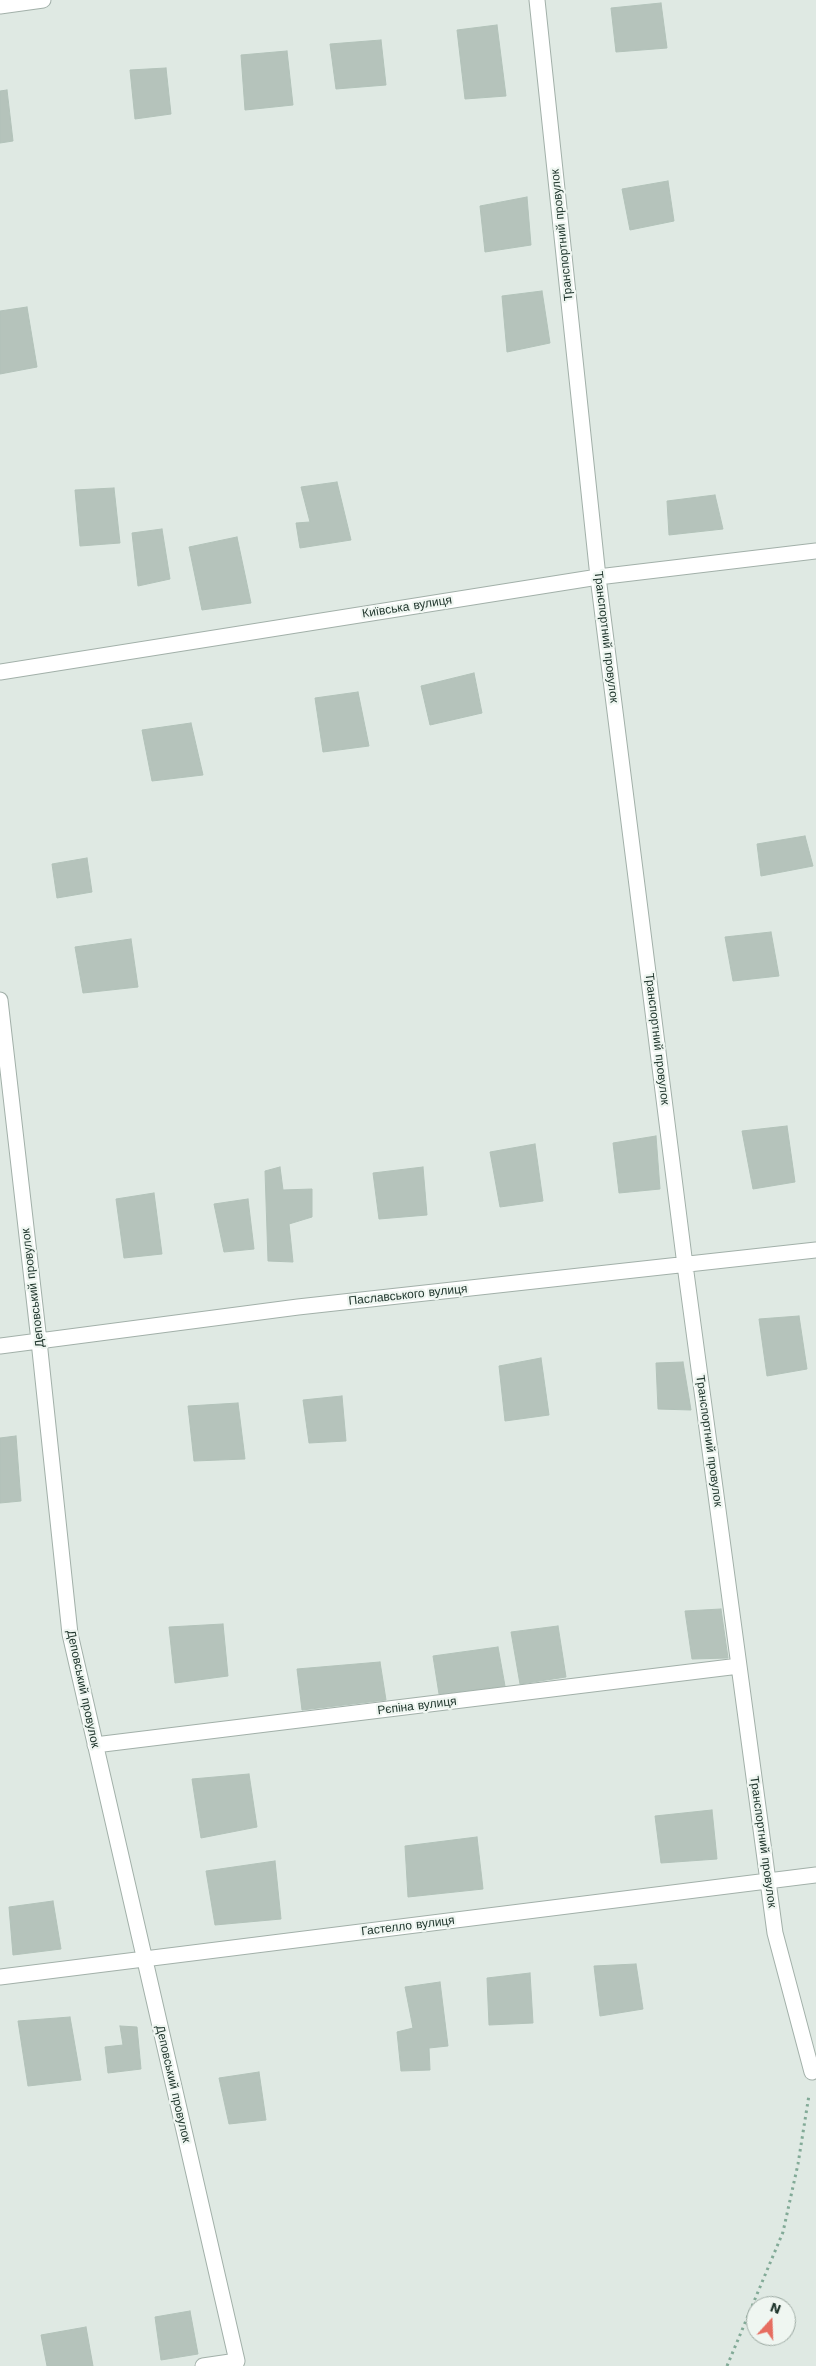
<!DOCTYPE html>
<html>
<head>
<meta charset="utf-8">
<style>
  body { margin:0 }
  #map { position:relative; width:816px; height:2366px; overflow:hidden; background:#dfe9e3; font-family:"Work Sans",sans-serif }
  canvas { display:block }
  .north { position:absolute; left:746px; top:2296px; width:50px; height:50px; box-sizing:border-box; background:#eff6f1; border:1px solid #9daaa3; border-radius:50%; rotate:20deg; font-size:14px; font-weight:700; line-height:20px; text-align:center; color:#21372e }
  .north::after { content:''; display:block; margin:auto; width:18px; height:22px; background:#e66d60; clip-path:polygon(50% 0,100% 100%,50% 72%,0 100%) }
</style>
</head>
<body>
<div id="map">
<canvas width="816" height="2366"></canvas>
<div class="north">N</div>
</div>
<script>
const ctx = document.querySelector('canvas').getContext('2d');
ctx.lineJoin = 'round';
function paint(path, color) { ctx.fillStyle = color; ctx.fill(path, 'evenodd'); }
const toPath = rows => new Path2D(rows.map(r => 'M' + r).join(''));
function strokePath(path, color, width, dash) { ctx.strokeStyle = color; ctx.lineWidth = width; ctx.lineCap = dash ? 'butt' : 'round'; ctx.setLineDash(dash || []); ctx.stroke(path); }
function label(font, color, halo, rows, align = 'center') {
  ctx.font = font + ' "Work Sans",sans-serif'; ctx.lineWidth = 4.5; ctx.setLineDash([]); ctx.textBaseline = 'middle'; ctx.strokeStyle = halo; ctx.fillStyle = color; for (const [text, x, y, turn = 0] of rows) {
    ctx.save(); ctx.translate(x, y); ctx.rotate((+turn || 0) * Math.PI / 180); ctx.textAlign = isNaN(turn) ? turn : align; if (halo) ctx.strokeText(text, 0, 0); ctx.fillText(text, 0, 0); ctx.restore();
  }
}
const building = toPath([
  [661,3,667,48,616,52,611,8,661,3],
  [497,25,506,96,465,99,457,30,497,25],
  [381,40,386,85,336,89,330,44,381,40],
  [287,51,293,105,245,110,241,55,287,51],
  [166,68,171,114,135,119,130,70,166,68],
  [7,90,13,141,0,143,0,91,7,90],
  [668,181,674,221,630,230,622,189,668,181],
  [527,197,531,245,485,252,480,206,527,197],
  [542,291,550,343,507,352,502,296,542,291],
  [27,307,37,367,0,374,0,311,27,307],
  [337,482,351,540,300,548,296,523,310,522,301,487,337,482],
  [114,488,120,543,80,546,75,490,114,488],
  [715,495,723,529,669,535,667,501,715,495],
  [162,529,170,579,138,586,132,533,162,529],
  [237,537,251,603,202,610,189,547,237,537],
  [474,673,482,713,430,725,421,686,474,673],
  [358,692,369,746,323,752,315,698,358,692],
  [191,723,203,775,152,781,142,730,191,723],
  [805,836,813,866,761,876,757,844,805,836],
  [87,858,92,892,57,898,52,864,87,858],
  [771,932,779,976,733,981,725,937,771,932],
  [131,939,138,987,83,993,75,947,131,939],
  [787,1126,795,1182,753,1189,742,1131,787,1126],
  [656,1136,660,1189,619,1193,613,1143,656,1136],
  [535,1144,543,1201,500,1207,490,1152,535,1144],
  [280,1167,283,1190,312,1189,312,1217,289,1224,293,1262,268,1261,265,1171,280,1167],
  [423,1167,427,1215,379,1219,373,1173,423,1167],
  [154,1193,162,1254,124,1258,116,1199,154,1193],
  [248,1199,254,1249,224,1252,214,1204,248,1199],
  [799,1316,807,1369,767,1376,759,1319,799,1316],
  [541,1358,549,1415,505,1421,499,1366,541,1358],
  [683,1362,691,1410,658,1409,656,1363,683,1362],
  [342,1396,346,1441,309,1443,303,1400,342,1396],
  [238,1403,245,1459,194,1461,188,1406,238,1403],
  [16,1436,21,1501,0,1503,0,1438,16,1436],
  [721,1609,728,1658,692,1659,685,1611,721,1609],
  [223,1624,228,1676,175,1683,169,1627,223,1624],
  [558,1626,566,1677,520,1684,511,1632,558,1626],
  [498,1647,505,1686,439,1694,433,1656,498,1647],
  [380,1662,386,1700,302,1710,297,1669,380,1662],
  [249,1774,257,1827,201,1838,192,1779,249,1774],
  [712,1810,717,1859,661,1863,655,1816,712,1810],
  [477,1837,483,1889,408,1897,405,1846,477,1837],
  [275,1861,281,1919,215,1925,206,1871,275,1861],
  [53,1901,61,1949,13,1955,9,1907,53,1901],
  [636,1964,643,2009,600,2016,594,1966,636,1964],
  [530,1973,533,2023,489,2025,487,1978,530,1973],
  [440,1982,448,2046,429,2048,430,2070,401,2071,397,2032,413,2028,405,1987,440,1982],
  [70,2017,81,2080,28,2086,18,2021,70,2017],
  [120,2026,137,2027,141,2069,108,2073,105,2047,123,2045,120,2026],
  [259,2072,266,2120,229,2124,219,2078,259,2072],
  [190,2311,198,2354,161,2360,155,2317,190,2311],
  [86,2327,93,2366,47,2366,41,2335,86,2327]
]);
paint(building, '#b5c3bb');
strokePath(building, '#b2c2b9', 1);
const minor = toPath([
  [537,0,598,577,685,1265,775,1933,812,2072],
  [0,6,43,0],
  [0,672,598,577,816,551],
  [0,1000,39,1341,70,1634,237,2361,235,2366],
  [0,1346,298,1307,816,1250],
  [95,1745,739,1666],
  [0,1977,816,1875],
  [203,2366,237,2361]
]);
strokePath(minor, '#a2b0a9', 17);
strokePath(toPath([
  [727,2366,783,2232,798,2164,809,2095]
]), '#82aa97', 3, [2.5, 4]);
strokePath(minor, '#fff', 15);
label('12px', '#21372e', '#eff6f1', [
  ["Транспортний провулок",562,235,-96],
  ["Київська вулиця",407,607,-9],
  ["Транспортний провулок",606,637,83],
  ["Транспортний провулок",657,1039,83],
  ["Деповський провулок",33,1288,-97],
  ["Паславського вулиця",408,1295,-6],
  ["Транспортний провулок",709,1441,82],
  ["Деповський провулок",83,1689,78],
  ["Рєпіна вулиця",417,1706,-7],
  ["Транспортний провулок",763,1842,82],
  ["Гастелло вулиця",408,1926,-7],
  ["Деповський провулок",173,2084,77]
]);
</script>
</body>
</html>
